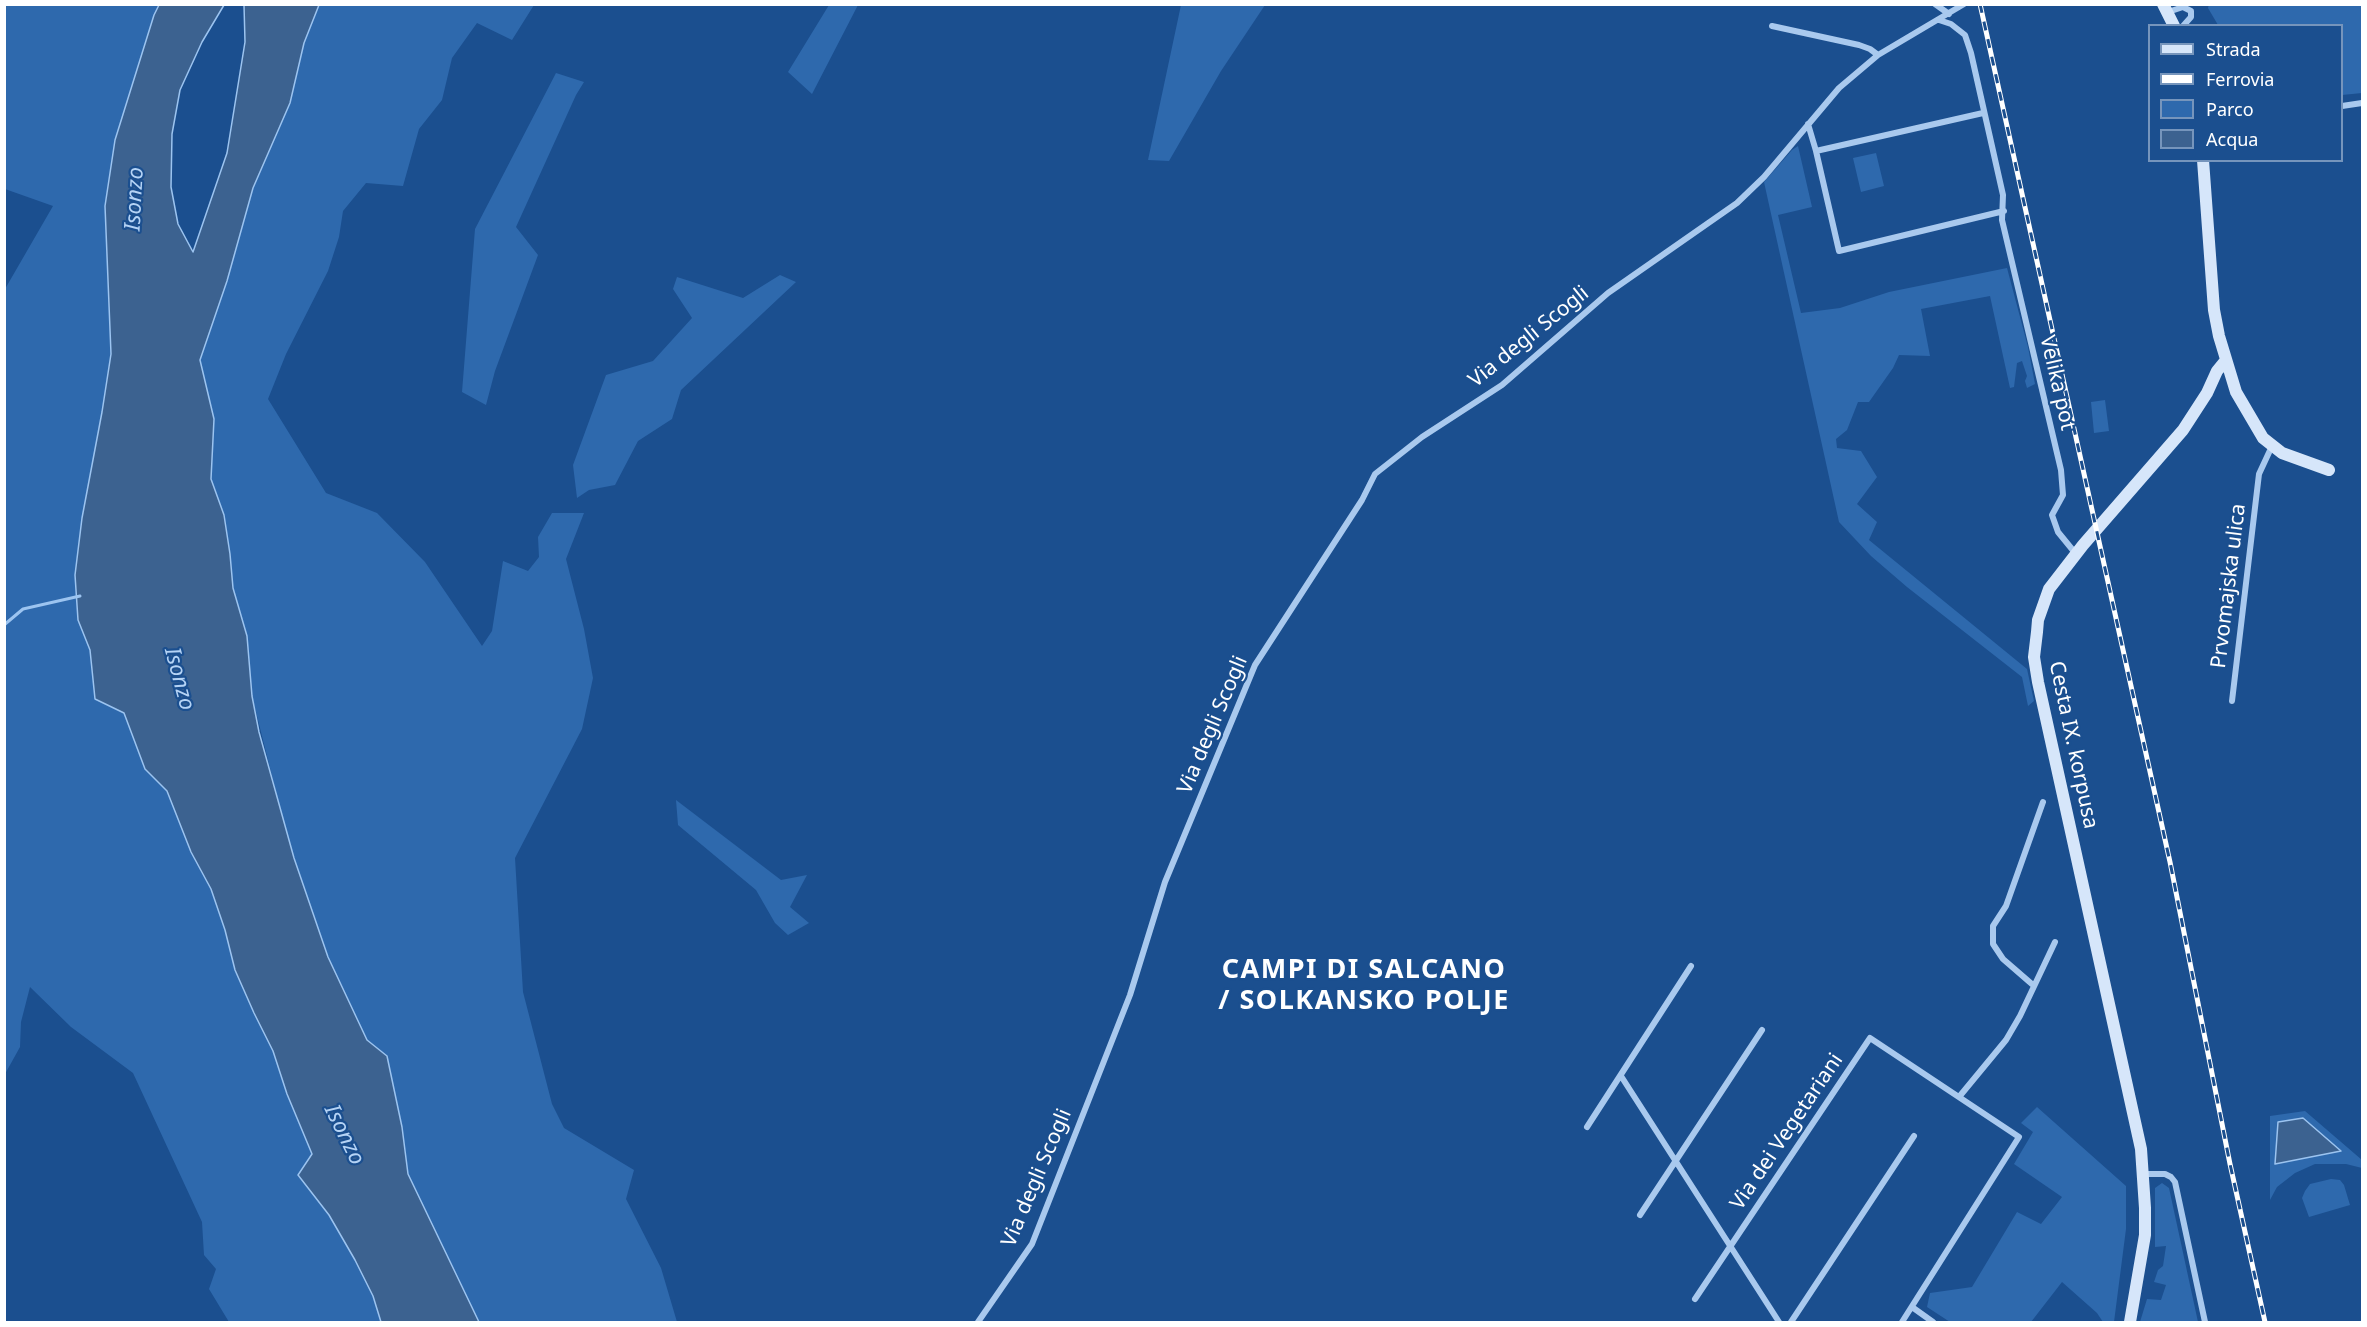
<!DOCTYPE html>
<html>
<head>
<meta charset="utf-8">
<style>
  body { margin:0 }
  #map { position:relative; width:2367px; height:1327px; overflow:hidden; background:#1b4f8f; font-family:"Noto Sans",sans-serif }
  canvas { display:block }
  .frame { position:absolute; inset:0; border:6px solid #fff; pointer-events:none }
  .legend { position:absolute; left:2148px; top:24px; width:195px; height:138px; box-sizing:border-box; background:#1b4f8f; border:2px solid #7695bc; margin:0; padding:8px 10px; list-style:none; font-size:18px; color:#fff }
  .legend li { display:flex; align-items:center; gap:12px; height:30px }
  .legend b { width:30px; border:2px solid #7695bc }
</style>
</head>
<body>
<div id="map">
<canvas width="2367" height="1327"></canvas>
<div class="frame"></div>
<ul class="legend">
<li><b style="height:8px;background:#d6e6fa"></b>Strada</li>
<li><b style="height:8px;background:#fff"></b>Ferrovia</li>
<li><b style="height:16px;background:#2e69ad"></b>Parco</li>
<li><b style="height:16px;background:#3c6290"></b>Acqua</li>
</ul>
</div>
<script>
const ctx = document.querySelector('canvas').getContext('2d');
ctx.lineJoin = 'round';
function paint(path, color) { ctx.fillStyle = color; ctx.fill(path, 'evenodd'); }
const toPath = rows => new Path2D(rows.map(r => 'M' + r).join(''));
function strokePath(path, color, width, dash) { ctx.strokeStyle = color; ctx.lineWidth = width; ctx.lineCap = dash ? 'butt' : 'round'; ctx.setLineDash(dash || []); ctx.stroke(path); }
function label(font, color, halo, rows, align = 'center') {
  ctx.font = font + ' "Noto Sans",sans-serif'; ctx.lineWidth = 4.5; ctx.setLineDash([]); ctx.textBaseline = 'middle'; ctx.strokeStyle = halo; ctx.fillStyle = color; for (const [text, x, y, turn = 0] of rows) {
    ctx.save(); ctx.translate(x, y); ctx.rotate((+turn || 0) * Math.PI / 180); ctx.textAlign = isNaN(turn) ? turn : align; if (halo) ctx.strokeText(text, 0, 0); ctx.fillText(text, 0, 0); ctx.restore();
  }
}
paint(toPath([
  [2209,4,2362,5,2362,93,2342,95,2342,26,2218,25,2208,8],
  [5,5,159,5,154,15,138,68,105,205,111,354,102,412,82,518,78,620,90,650,95,698,124,713,145,769,167,791,191,852,211,889,225,930,235,970,254,1013,273,1051,287,1094,312,1154,298,1176,329,1215,355,1260,373,1296,381,1322,229,1322,209,1289,216,1269,204,1255,202,1222,133,1073,71,1027,30,987,21,1022,20,1047,5,1074,5,289,53,206,5,189],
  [319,5,534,5,512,40,477,23,452,58,442,100,419,129,403,186,366,183,343,211,339,237,328,271,286,354,268,399,326,493,377,513,425,562,482,646,492,631,503,561,528,571,539,557,538,537,552,513,584,513,566,559,584,629,593,678,582,729,515,858,523,992,552,1104,564,1128,634,1170,626,1199,661,1268,677,1322,479,1322,408,1174,402,1127,387,1056,367,1040,328,957,294,858,280,808,252,696,247,636,233,588,230,554,224,515,211,479,214,419,200,361,227,281,253,188,290,103,304,43],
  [829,5,858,5,812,94,788,72],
  [1181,5,1265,5,1221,71,1169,161,1148,160],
  [556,73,584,82,576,95,516,227,538,255,495,371,486,405,462,392,475,229],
  [1798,146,1812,207,1778,215,1801,313,1840,308,1889,292,2007,268,2028,347,2035,384,2027,388,2025,381,2027,376,2022,361,2017,363,2014,387,2010,388,1990,296,1921,309,1930,356,1899,355,1893,368,1869,402,1858,402,1847,430,1836,439,1837,448,1861,451,1877,477,1857,504,1877,522,1869,540,2027,669,2034,701,2028,706,2022,677,1907,587,1871,556,1839,522,1764,182,1792,150],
  [1876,153,1884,186,1861,192,1853,158],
  [780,275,796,282,681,390,672,419,638,441,615,485,589,490,577,498,573,465,606,375,653,361,692,318,673,289,677,277,743,298],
  [2105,400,2109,431,2094,433,2091,402],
  [676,800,781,880,807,875,790,907,809,923,788,935,775,923,756,890,678,825],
  [2037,1107,2126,1186,2126,1229,2114,1322,2103,1322,2097,1313,2062,1282,2031,1322,1950,1322,1927,1307,1930,1293,1972,1287,2017,1212,2041,1224,2062,1197,2014,1164,2033,1132,2021,1123],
  [2305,1111,2362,1160,2362,1168,2346,1164,2315,1164,2295,1173,2277,1187,2270,1200,2270,1116],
  [2331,1179,2340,1180,2344,1185,2350,1205,2309,1217,2302,1198,2305,1191,2310,1184],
  [2162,1183,2169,1188,2198,1322,2140,1322,2147,1299,2161,1300,2166,1285,2154,1282,2158,1270,2163,1266,2166,1246,2155,1247,2155,1188]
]), '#2e69ad');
const water = toPath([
  [159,5,224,5,202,42,180,90,172,134,171,187,178,224,193,252,227,153,245,42,244,5,319,5,304,43,290,103,253,188,227,281,200,360,214,419,211,479,224,515,230,554,233,588,247,636,252,696,259,732,294,858,328,957,367,1040,387,1056,402,1127,408,1174,479,1322,381,1322,373,1296,355,1260,329,1215,298,1175,312,1154,287,1094,273,1051,254,1013,235,970,225,930,211,889,191,852,167,791,145,769,124,713,95,699,90,650,78,620,75,575,82,518,102,412,111,354,105,206,115,140,154,15,159,5],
  [2303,1118,2341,1151,2275,1164,2278,1122,2303,1118]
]);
paint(water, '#3c6290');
strokePath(water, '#9cc4f0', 1.5);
strokePath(toPath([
  [4,362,4,387],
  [4,625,23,609,80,596]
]), '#9cc4f0', 3);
strokePath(toPath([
  [1935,4,1949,14],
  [2168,12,2183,7,2191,11,2191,17,2183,26],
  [1939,20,1951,24,1965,35,1971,53,2003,195,2002,220,2061,470,2063,495,2052,515,2058,532,2076,554],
  [1772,26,1859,45,1870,49,1878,55],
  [2342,106,2362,103],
  [1808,124,1816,151,1983,113],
  [1816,151,1839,251,2004,211],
  [2232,701,2259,474,2272,446],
  [2033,985,2003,959,1993,944,1993,926,2006,906,2043,802],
  [1621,1076,1779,1322],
  [1959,1097,2006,1040,2020,1016,2055,942],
  [1587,1127,1691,966],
  [2144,1174,2165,1174,2171,1177,2175,1182,2205,1322],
  [1640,1215,1762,1030],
  [1695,1299,1870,1038,2019,1137,1902,1322],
  [1912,1307,1933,1322],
  [978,1322,1032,1244,1130,995,1165,882,1255,665,1362,500,1375,474,1422,437,1502,385,1608,293,1737,203,1764,177,1839,88,1878,55,1964,4],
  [1791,1322,1914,1136]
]), '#a9c9ee', 6);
strokePath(toPath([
  [2163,4,2174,26],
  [2203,160,2214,310,2219,336,2236,392,2263,438,2282,453,2329,470],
  [2130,1322,2145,1235,2145,1208,2141,1149,2038,682,2034,657,2037,632,2038,620,2049,589,2083,545,2183,430,2207,393,2217,371,2226,360]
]), '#d6e6fa', 12);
const rail = toPath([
  [1980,4,2170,862,2230,1164,2265,1322]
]);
strokePath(rail, '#fff', 5);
strokePath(rail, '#1b4f8f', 3, [9]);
label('21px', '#fff', '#1b4f8f', [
  ["Via degli Scogli",1529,337,-39],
  ["Velika pot",2057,383,77],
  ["Prvomajska ulica",2229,586,-83],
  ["Via degli Scogli",1213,725,-67],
  ["Cesta IX. korpusa",2073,745,78],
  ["Via dei Vegetariani",1787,1132,-56],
  ["Via degli Scogli",1037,1178,-67]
]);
label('italic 22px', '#b5d3f5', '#1b4f8f', [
  ["Isonzo",135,199,-87],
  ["Isonzo",179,679,75],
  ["Isonzo",344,1135,64]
]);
ctx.letterSpacing = '1.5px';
label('bold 27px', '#fff', '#1b4f8f', [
  ["CAMPI DI SALCANO",1364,970],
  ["/ SOLKANSKO POLJE",1364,1001]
]);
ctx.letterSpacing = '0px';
</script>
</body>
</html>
